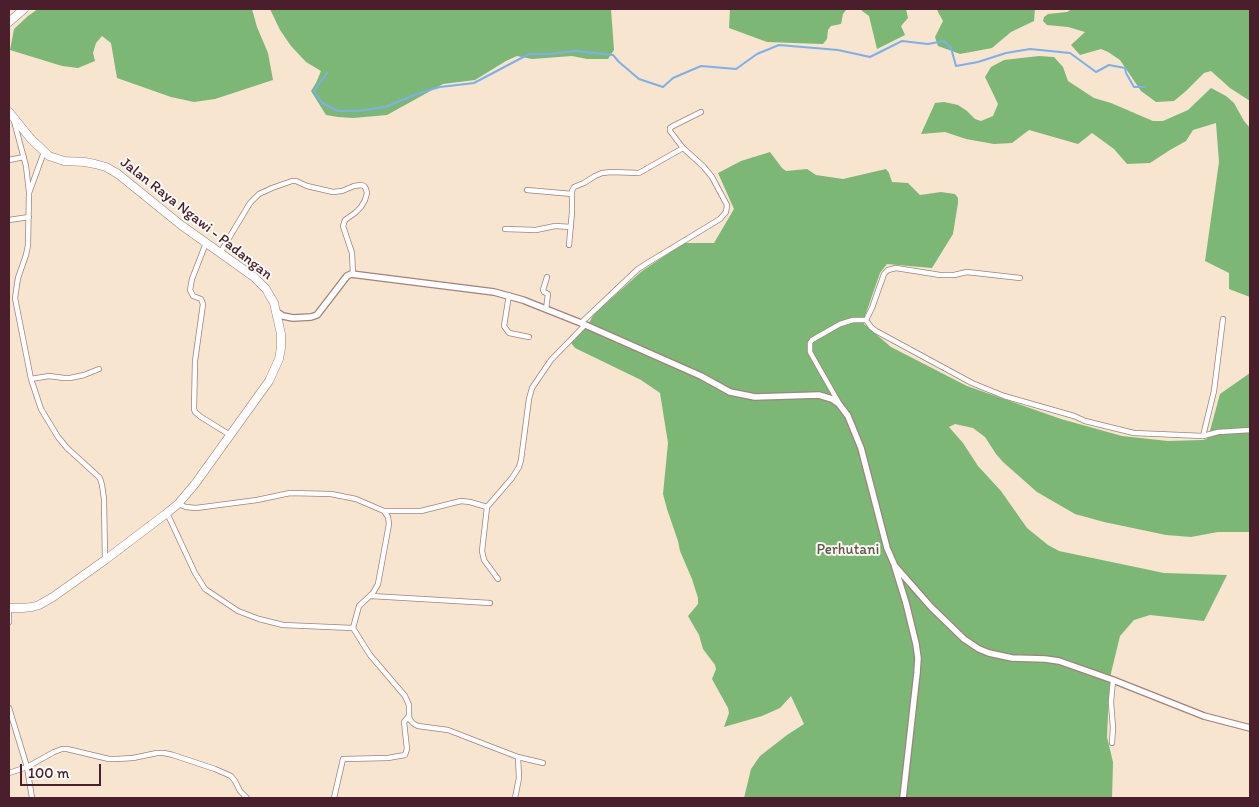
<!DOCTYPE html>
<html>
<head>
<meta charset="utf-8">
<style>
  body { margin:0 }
  #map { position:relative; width:1259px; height:807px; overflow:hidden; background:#f7e5d0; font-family:Itim,sans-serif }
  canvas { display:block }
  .frame { position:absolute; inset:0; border:10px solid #4a1f2b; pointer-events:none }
  .scale { position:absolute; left:20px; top:764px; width:81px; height:22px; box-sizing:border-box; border:2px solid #4a1f2b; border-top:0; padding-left:6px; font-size:15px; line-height:18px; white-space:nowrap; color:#4a1f2b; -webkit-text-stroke:4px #fdfcf7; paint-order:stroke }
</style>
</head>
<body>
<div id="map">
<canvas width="1259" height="807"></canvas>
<div class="frame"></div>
<div class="scale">100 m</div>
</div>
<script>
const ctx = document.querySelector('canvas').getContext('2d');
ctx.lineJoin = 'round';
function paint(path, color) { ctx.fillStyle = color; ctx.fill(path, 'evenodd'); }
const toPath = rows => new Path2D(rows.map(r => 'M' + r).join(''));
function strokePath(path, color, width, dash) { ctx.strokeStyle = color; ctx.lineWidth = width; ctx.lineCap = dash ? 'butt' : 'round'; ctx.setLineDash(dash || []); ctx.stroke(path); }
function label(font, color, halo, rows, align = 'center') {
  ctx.font = font + ' Itim,sans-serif'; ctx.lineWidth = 4; ctx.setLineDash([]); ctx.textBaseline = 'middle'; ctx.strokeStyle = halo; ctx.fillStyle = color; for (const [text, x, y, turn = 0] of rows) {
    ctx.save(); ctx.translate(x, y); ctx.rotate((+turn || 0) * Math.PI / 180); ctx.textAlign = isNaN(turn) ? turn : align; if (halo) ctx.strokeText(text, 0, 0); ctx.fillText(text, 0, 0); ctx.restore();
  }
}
paint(toPath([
  [38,9,252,9,257,27,268,53,273,80,215,99,194,102,171,97,117,78,111,43,102,36,96,43,93,53,95,61,78,68,62,66,10,50,14,29,28,16],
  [270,9,611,9,614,50,608,59,587,59,572,56,532,59,517,56,506,61,475,80,443,84,387,115,353,118,338,117,326,115,311,91,316,83,321,71,306,62,291,46,280,30],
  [730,9,906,9,908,18,901,26,905,35,877,49,869,16,861,10,851,9,846,10,843,14,841,24,831,26,828,30,827,39,823,44,767,42,729,28],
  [937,9,1035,9,1034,21,1011,32,992,48,960,54,938,46,935,37,943,21,938,12],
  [1072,9,1250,9,1250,101,1230,88,1211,71,1204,73,1186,91,1174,101,1156,102,1141,91,1120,60,1108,52,1101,49,1080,55,1071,45,1085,32,1068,27,1047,25,1043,21,1044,17,1048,14,1067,12],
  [1039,56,1054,57,1063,67,1068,81,1094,98,1111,103,1153,121,1163,121,1188,110,1211,88,1226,96,1234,103,1244,121,1250,128,1250,297,1229,289,1229,273,1205,261,1219,162,1216,123,1193,130,1186,141,1170,150,1150,163,1127,164,1114,149,1092,133,1078,144,1029,130,1012,143,994,144,966,139,945,132,921,134,935,103,944,102,958,105,967,111,975,119,981,121,993,116,998,104,985,77,991,67,1004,60],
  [770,152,782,168,786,171,807,169,816,175,843,179,886,169,889,173,892,182,908,183,920,195,941,192,955,194,958,198,958,203,953,234,932,268,887,264,880,273,865,316,864,324,891,347,967,386,1061,419,1122,436,1168,441,1203,440,1208,438,1220,394,1250,373,1250,532,1218,532,1191,537,1166,535,1104,522,1075,514,1037,492,1003,462,996,454,985,437,973,428,955,424,949,427,963,443,978,466,1001,491,1027,528,1048,545,1059,551,1164,573,1227,575,1204,621,1150,615,1134,620,1120,636,1111,673,1109,693,1107,737,1113,762,1112,798,744,798,751,769,760,756,787,735,804,724,791,696,780,708,762,716,724,727,729,713,728,708,712,679,716,669,715,665,703,649,699,635,688,616,698,604,698,598,692,579,680,551,678,541,667,509,663,494,668,443,660,393,641,380,575,348,571,343,590,321,594,314,642,271,684,243,714,243,734,209,718,173,741,161]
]), '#7cb776');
strokePath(toPath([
  [327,73,314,91,322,103,338,111,357,111,385,107,419,93,440,87,474,83,529,54,548,54,576,51,613,55,619,62,639,79,663,87,673,78,701,66,736,69,757,54,779,45,838,50,870,57,902,41,928,44,944,41,951,48,956,66,978,62,1006,53,1030,49,1070,53,1096,72,1109,65,1125,68,1126,73,1134,87,1145,87]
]), '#7db0ea', 2);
const minor = toPath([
  [14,121,26,166,29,192],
  [44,152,29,193,28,245,26,255,18,278,15,298,31,379,41,409,58,437,67,448,100,478,102,485,104,499,105,560],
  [9,160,24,157],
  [527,190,572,194],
  [9,220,29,217],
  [505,229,536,230,555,226,571,227],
  [206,243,192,279,190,290,193,296,201,299,203,304,195,361,194,409,195,412,201,417,230,435],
  [569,245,572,212,572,191,574,187,584,183,595,176,602,173,612,172,639,173,683,148],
  [220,253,250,203,259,194,272,188,292,181,296,181,307,186,333,192,342,191,354,186,361,185,364,186,366,189,367,193,365,200,361,207,355,213,345,220,343,226,352,253,353,274],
  [509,295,504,326,509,333,529,337],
  [546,309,548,294,544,292,543,290,547,277],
  [866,320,871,327,876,331,972,383,1004,396,1074,416,1085,421,1134,433,1203,436,1218,432,1250,430],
  [581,323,638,269,649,262,720,219,726,212,727,205,712,177,703,166,683,148,670,131,670,128,673,126,701,112],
  [31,379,49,376,64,378,70,378,84,375,99,369],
  [839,403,810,352,810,343,812,340,840,324,853,320,866,320,872,308,884,274,888,270,896,268,940,275,954,275,967,272,1020,278],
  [1203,436,1214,391,1223,319],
  [178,504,186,507,196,508,257,500,290,493,331,494,356,499,384,511,388,517,389,524,378,584,373,593,359,606,353,628,370,655,405,696,409,705,409,716,410,720,414,724,418,726,448,730,518,757,519,778,515,798],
  [384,511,421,511,461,501,470,502,487,507],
  [167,513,195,573,205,589,238,611,259,619,283,625,353,628],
  [498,579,484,560,482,551,487,507,512,478,519,467,521,460,529,399,532,388,551,360,585,325],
  [371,596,490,603],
  [9,622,9,608],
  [9,708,27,767,32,798],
  [1112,743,1113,728,1111,702,1113,680],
  [518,757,543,763],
  [9,773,27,767,54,752,62,749,67,749,109,759,116,759,133,758,157,753,164,753,173,755,215,769,231,776,235,781,240,791,247,798],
  [334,798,343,759,388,758,405,755,407,749,404,722,409,716]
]);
const tertiary = toPath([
  [277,312,283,316,293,318,311,317,317,315,347,276,351,274,494,292,523,300,581,323,701,376,730,392,755,397,819,395,832,399,839,404,848,416,861,448,887,548,894,564,906,603,916,644,918,658,917,673,903,798],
  [895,566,931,607,964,639,979,649,989,653,1012,658,1045,659,1059,661,1113,680,1204,716,1250,728]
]);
const trunk = toPath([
  [9,22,24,9],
  [9,112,31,139,49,156,64,161,85,162,95,164,106,167,118,174,181,225,254,277,266,289,274,303,281,334,281,348,279,359,269,381,195,484,178,504,167,513,105,560,53,597,39,605,32,607,22,608,9,608]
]);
strokePath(minor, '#a0827e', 6);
strokePath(tertiary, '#a0827e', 8);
strokePath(trunk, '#a0827e', 9);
strokePath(minor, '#fff', 4.5);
strokePath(tertiary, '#fff', 5.5);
strokePath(trunk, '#fff', 8);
label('15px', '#4a1f2b', '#fdfcf7', [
  ["Jalan Raya Ngawi - Padangan",196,219,38]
]);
label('15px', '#625648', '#fdfcf7', [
  ["Perhutani",848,550]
]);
</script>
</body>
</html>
